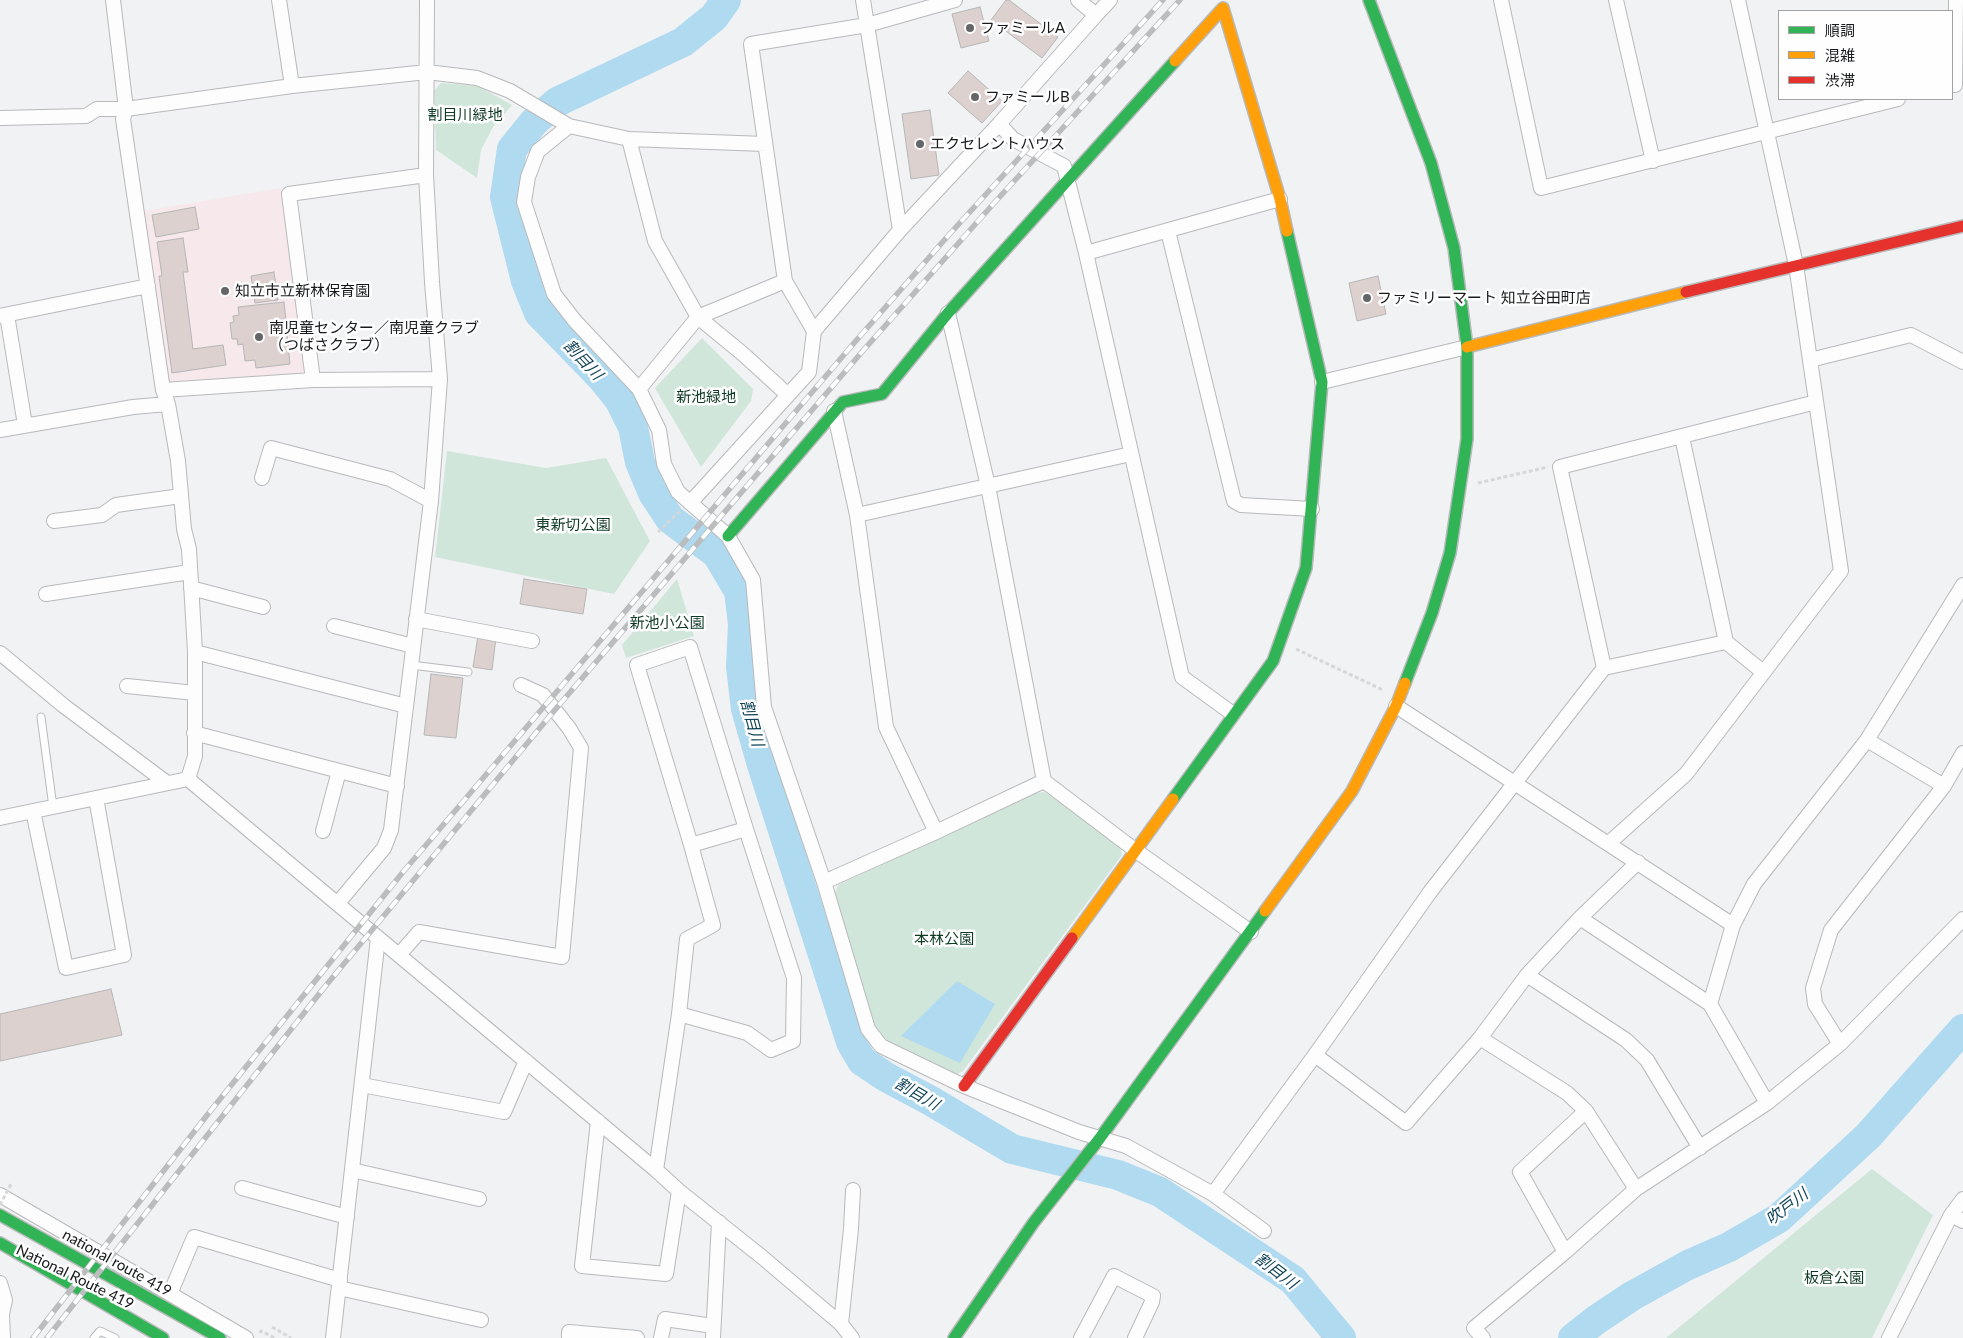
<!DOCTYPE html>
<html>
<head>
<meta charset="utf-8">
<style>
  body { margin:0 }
  #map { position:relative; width:1963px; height:1338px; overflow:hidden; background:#f1f2f4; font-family:Lato,"Noto Sans JP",sans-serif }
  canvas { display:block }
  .legend { position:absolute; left:1778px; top:10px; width:175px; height:90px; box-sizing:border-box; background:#fefeff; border:1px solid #a2a2a3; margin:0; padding:6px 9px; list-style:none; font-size:15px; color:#18191a }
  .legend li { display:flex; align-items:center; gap:10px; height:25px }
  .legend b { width:25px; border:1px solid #a2a2a3 }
</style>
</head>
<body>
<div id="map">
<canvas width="1963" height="1338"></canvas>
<ul class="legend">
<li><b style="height:6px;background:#30b455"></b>順調</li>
<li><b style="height:6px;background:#ff9f0a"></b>混雑</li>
<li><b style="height:6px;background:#e5322d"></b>渋滞</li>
</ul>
</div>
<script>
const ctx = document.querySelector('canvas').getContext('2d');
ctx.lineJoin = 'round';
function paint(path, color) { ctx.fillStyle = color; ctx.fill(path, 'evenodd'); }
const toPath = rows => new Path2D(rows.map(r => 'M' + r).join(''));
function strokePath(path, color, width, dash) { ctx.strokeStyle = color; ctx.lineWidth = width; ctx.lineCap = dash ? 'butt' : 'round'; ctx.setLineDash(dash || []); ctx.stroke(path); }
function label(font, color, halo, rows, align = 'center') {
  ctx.font = font + ' Lato,"Noto Sans JP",sans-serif'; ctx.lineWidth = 5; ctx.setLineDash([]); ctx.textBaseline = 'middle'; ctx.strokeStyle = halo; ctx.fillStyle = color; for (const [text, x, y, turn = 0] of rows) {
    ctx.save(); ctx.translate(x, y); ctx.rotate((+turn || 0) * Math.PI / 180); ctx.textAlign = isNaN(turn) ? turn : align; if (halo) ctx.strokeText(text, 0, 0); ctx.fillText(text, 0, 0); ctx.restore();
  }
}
paint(toPath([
  [281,188,304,372,298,376,174,384,169,380,143,211]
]), '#f6e8eb');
paint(toPath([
  [441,83,478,86,512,105,493,127,481,150,477,178,436,150,434,91],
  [702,338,753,389,751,401,701,467,655,388],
  [447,451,546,468,606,458,650,541,614,594,435,557],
  [677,579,694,636,626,658,622,645],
  [1045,792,1120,846,1122,855,963,1071,957,1074,887,1040,878,1031,872,1020,834,896,838,885,1037,793],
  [1872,1169,1933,1215,1872,1338,1666,1338]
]), '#d1e6da');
paint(toPath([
  [957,981,995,1004,960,1063,901,1036]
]), '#afdaf0');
strokePath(toPath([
  [726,0,714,17,683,42,557,102,534,122,512,149,505,197,526,281,539,313,602,378,619,399,633,427,640,462,653,493,670,519,717,554,739,591,743,624,741,667,746,709,762,765,851,1042,862,1061,886,1077,931,1101,1012,1149,1118,1175,1160,1192,1293,1280,1341,1338],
  [1573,1338,1596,1320,1632,1296,1688,1265,1729,1247,1779,1218,1868,1136,1963,1029]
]), '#afdaf0', 30);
const building = toPath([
  [1006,0,1009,0,1058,37,1042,58,991,20,1006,0],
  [980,7,989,41,961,48,952,14,980,7],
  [968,71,1002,101,982,123,948,93,968,71],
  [930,110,939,175,911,179,902,114,930,110],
  [195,207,199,229,156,237,152,215,195,207],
  [183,238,188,272,183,272,193,349,223,345,226,365,172,373,159,276,162,276,157,242,183,238],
  [274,272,278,300,255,303,251,276,274,272],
  [1378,276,1386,314,1357,321,1349,283,1378,276],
  [284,302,287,329,293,328,294,334,287,335,290,364,256,368,255,360,245,361,243,344,238,345,237,339,232,339,230,323,234,322,233,316,239,315,238,307,284,302],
  [524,579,587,589,583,614,520,604,524,579],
  [478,636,496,638,492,670,473,667,478,636],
  [431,674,463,678,456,738,424,735,431,674],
  [111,989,122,1035,0,1061,0,1014,111,989]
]);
paint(building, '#dcd1ce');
strokePath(building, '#b6b6b7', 1);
const lane = toPath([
  [411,665,468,672],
  [41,717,53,807],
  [94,1338,100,1331,115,1338]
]);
const street = toPath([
  [113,0,126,109,123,119,163,390,168,404,178,461,184,529,189,549,195,652,195,756,188,779],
  [279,0,292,86],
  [863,0,900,230],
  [955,0,867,25,751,44,785,281,814,331,900,230,999,124,1096,15,1078,0],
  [1501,0,1541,188,1898,99],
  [1616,0,1653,161],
  [1096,15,1110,0],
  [1952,85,1955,85,1956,0],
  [1,118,86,116,97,109,126,109,292,86,427,72,477,78,510,91,569,126,629,139,765,144],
  [999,124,1013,139,1064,166,1086,253,1182,677,1233,714],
  [569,126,538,151,528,177,524,202,554,294,575,321,639,389,659,430,664,464,678,492,728,536,753,580,764,707,824,882,868,1029,881,1046,964,1086,1079,1132,1126,1146,1213,1194,1264,1231],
  [629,139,655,241,698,317,743,354,788,395],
  [1168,231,1234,501,1241,505,1312,509],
  [1086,253,1280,199],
  [948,313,988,486,1044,781,1135,850,1251,932],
  [7,315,25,425],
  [0,316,148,286],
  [1810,360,1911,335,1963,362],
  [313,380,289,194,426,175],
  [1322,382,1467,347],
  [639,389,698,317,785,281],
  [163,390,313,380,440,379],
  [834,411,857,515],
  [0,430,133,407,168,404],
  [1682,437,1726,642,1763,672],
  [262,478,271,448,390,479,431,501],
  [690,503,809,372,814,331],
  [54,521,102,515,116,505,181,496],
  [191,588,263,607],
  [46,594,190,572],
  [416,619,532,641],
  [334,626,413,646],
  [195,652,406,706],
  [0,653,64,706,167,783],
  [1604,668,1726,642],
  [127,686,195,693],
  [1396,706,1733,925],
  [194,733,397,786],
  [1867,740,1944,786],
  [188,779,656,1170,679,1191,762,1257,841,1324,852,1338],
  [33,811,66,968,124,955,96,798],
  [0,818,188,779],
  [323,831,339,771],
  [936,832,886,727,857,515,1131,454],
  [1609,843,1686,774,1841,571,1796,265,1738,0],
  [691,845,746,829],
  [824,882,936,832,1044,781],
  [338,903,384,848,391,830,431,501,440,379,432,282,426,175,427,0],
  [1580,918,1710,1004,1767,1103],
  [399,955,419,932,562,957,581,748,569,728,543,695,521,685],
  [1527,975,1626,1040,1647,1060,1700,1148],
  [1710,1004,1733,925,1754,884,1867,740,1963,585],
  [1480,1038,1567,1093,1586,1111,1636,1189],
  [1840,1044,1815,1004,1813,988,1831,930,1944,786,1963,753],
  [1315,1055,1406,1123,1480,1038,1527,975,1580,918,1638,862],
  [362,1085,504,1112,526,1061],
  [598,1121,582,1266,666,1274,679,1191],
  [352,1170,479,1199],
  [656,1170,679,1014,687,939,713,925,691,845,637,665,690,647,746,829,794,978,793,1041,771,1050,747,1033,679,1014],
  [242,1188,347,1217],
  [1213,1194,1315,1055,1430,892,1604,668,1560,467,1816,402],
  [0,1195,246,1338],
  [1951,1215,1963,1221],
  [1565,1252,1520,1172,1586,1111],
  [0,1283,5,1300,2,1314,3,1338],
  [339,1288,481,1320],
  [170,1294,194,1237,340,1280],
  [841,1324,851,1229,853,1190],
  [333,1338,378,938],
  [569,1338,569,1332,637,1338],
  [661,1338,665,1319,713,1326],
  [713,1338,719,1222],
  [1081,1338,1114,1276,1153,1296,1152,1302,1135,1338],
  [1483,1338,1474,1328,1565,1252,1636,1189,1767,1103,1840,1044,1963,919],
  [1889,1338,1951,1215,1963,1199]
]);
const fast = toPath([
  [1369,0,1431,163,1454,248,1467,347,1467,439,1450,553,1432,613,1405,683],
  [728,536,843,402,882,394,948,313,1175,61],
  [1173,799,1273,661,1306,568,1322,382,1287,231],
  [0,1215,220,1338],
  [0,1243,163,1338],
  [954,1338,1034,1222,1100,1138,1265,911]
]);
const slow = toPath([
  [1175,61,1223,8,1280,199,1287,231],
  [1467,347,1686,292],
  [1265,911,1352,791,1396,706,1405,683],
  [1072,938,1173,799]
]);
const jam = toPath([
  [1686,292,1963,226],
  [964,1086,1072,938]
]);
strokePath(lane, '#b8b9bb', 9);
strokePath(street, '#b8b9bb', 16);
strokePath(fast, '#b8b9bb', 14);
strokePath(slow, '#b8b9bb', 14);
strokePath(jam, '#b8b9bb', 14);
strokePath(toPath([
  [1478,483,1548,467],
  [658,532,680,511],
  [1296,649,1383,690],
  [272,1327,291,1338],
  [260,1333,261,1331,275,1338]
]), '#d7d7d8', 3, [4, 2.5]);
strokePath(lane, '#fdfdfd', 7);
strokePath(street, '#fdfdfd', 14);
strokePath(fast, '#30b455', 11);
strokePath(slow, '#ff9f0a', 11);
strokePath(jam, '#e5322d', 11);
const rail = toPath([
  [33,1338,208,1114,403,872,854,343,947,237,1163,0],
  [47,1338,323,989,554,711,861,353,995,202,1180,0]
]);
strokePath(rail, '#bbbcbd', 5.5);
strokePath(rail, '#fefeff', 4, [11]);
strokePath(toPath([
  [0,1205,11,1184]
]), '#d7d7d8', 3, [4, 2.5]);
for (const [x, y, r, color] of [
  [970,28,5,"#646566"],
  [975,97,5,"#646566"],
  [920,144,5,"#646566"],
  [225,291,5,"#646566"],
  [1367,298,5,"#646566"],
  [259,337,5,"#646566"]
]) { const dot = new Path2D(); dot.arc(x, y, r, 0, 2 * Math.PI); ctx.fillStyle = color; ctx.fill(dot); strokePath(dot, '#fefeff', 2); }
label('15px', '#18191a', '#fefeff', [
  ["ファミールA",980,28],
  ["ファミールB",985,97],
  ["エクセレントハウス",930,144],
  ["知立市立新林保育園",235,291],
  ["ファミリーマート 知立谷田町店",1377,298],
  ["南児童センター／南児童クラブ",269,328],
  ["（つばさクラブ）",269,345]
], 'left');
label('15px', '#0f3b24', '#fefeff', [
  ["割目川緑地",465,115],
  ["新池緑地",706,397],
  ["東新切公園",573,525],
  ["新池小公園",667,623],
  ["本林公園",944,939],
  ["板倉公園",1834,1278]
]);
label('15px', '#18191a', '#fefeff', [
  ["national route 419",117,1263,29],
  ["National Route 419",75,1277,26]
]);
label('italic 16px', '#104359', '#fefeff', [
  ["割目川",583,360,47],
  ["割目川",752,723,75],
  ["割目川",917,1094,30],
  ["吹戸川",1787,1207,-38],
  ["割目川",1276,1271,37]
]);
</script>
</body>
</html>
